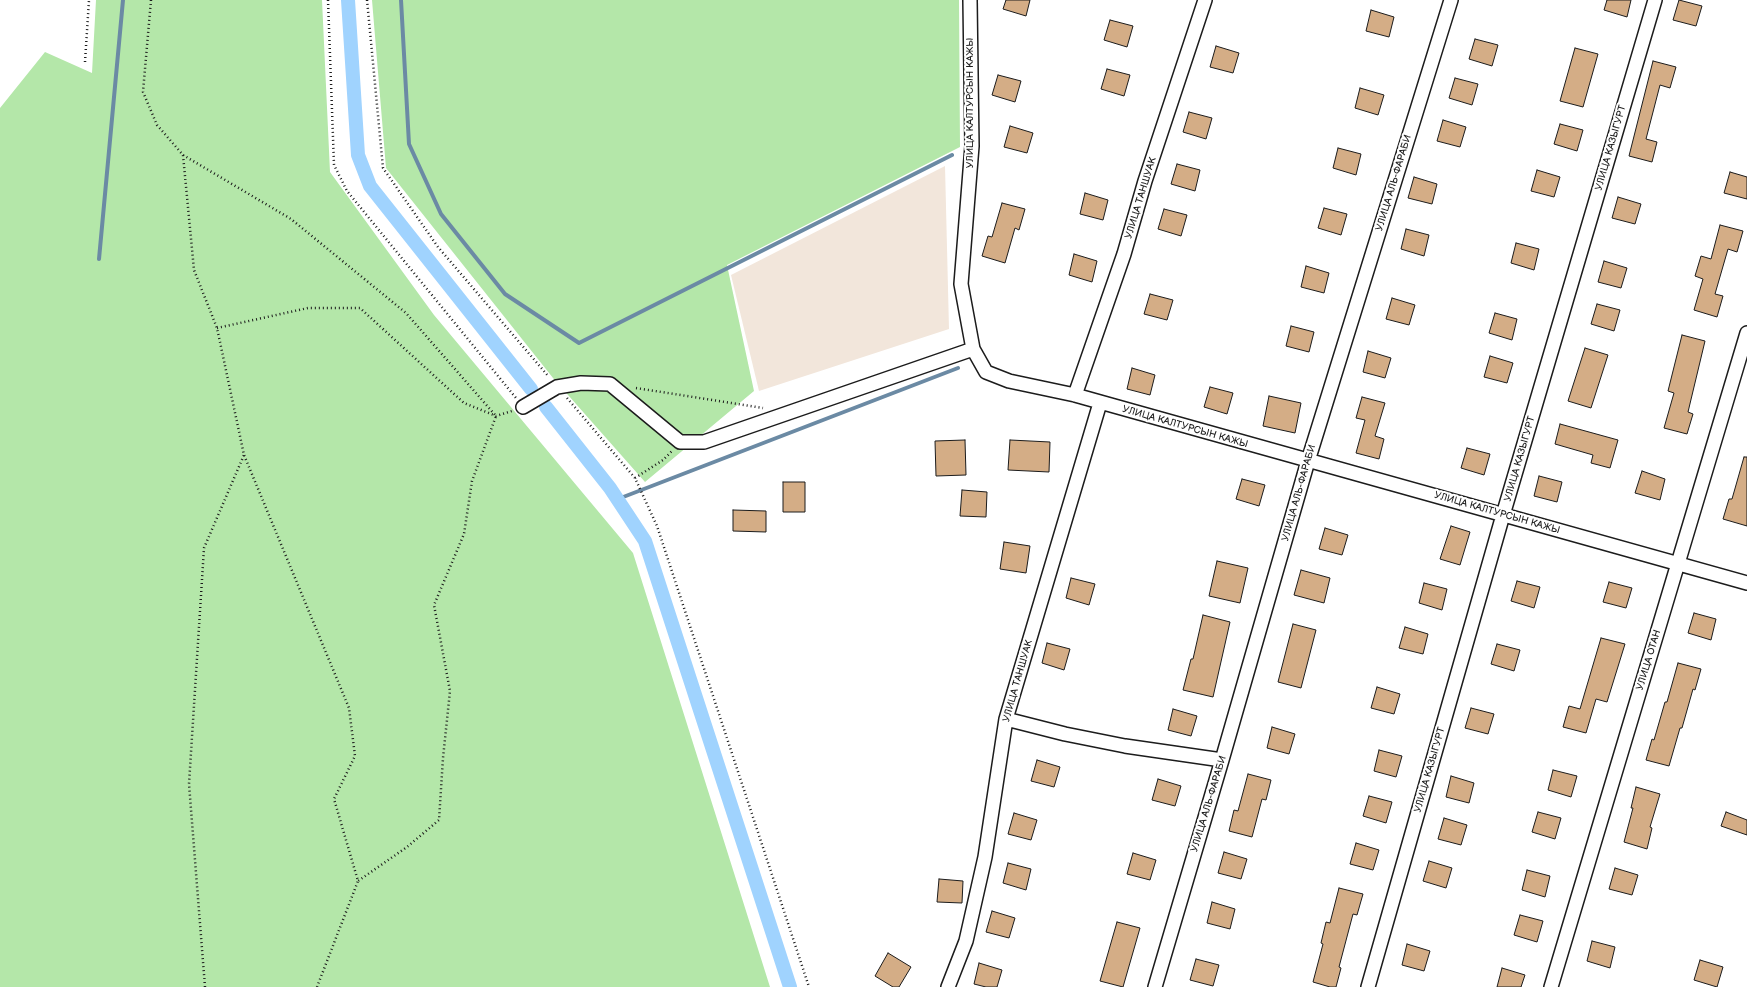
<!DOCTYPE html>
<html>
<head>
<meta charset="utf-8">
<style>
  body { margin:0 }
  canvas { display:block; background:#fff }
</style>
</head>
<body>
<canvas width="1747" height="987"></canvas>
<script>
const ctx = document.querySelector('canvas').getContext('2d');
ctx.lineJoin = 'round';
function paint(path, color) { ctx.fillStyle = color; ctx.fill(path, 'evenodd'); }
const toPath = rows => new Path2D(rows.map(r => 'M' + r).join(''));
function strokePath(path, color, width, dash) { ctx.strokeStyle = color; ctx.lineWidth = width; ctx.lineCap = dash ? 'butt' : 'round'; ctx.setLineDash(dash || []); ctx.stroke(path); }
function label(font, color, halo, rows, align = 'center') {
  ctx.font = font + ' "Balsamiq Sans",sans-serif'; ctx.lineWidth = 4; ctx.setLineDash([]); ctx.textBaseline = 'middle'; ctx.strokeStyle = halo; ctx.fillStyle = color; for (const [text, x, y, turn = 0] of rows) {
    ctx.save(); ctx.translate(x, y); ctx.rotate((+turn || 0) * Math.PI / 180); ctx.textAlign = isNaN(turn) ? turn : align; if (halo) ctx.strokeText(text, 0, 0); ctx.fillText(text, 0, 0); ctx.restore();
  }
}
paint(toPath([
  [945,166,949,329,759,391,731,275]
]), '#f2e6db');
paint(toPath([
  [96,0,322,0,330,172,434,315,633,553,770,987,0,987,0,108,45,52,92,73],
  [372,0,959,0,960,147,727,265,754,391,645,482,553,378,386,168]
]), '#b4e7a9');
strokePath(toPath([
  [401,0,409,144,441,214,505,294,579,343,952,155],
  [99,259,123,0],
  [618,499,958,368]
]), '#6b8aa4', 4);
strokePath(toPath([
  [348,0,358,155,370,186,531,389],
  [546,407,610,488,645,541,790,987]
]), '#a0d3fe', 14);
const building = toPath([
  [1006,0,1030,0,1026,16,1003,9,1006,0],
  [1607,0,1631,0,1627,17,1604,10,1607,0],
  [1679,0,1702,6,1696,26,1673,20,1679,0],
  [1371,10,1394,17,1389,37,1366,31,1371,10],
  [1110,20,1133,26,1127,47,1104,40,1110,20],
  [1475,39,1498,45,1492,66,1469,59,1475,39],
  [1216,46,1239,53,1233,73,1210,67,1216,46],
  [1575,48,1598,54,1583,107,1560,101,1575,48],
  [1653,61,1676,67,1670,88,1660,85,1646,139,1657,142,1652,162,1629,156,1653,61],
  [1107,69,1130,75,1124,96,1101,89,1107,69],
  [998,75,1021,81,1015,102,992,95,998,75],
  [1455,78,1478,84,1472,105,1449,98,1455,78],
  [1360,88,1384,95,1378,115,1355,108,1360,88],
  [1189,112,1212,118,1206,139,1183,132,1189,112],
  [1443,120,1466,127,1460,147,1437,141,1443,120],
  [1560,124,1583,130,1577,151,1554,144,1560,124],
  [1010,126,1033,133,1027,153,1004,147,1010,126],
  [1338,148,1361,154,1356,175,1333,168,1338,148],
  [1177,164,1200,170,1195,191,1171,184,1177,164],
  [1537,170,1560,177,1554,197,1531,191,1537,170],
  [1730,172,1747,177,1747,199,1724,193,1730,172],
  [1414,177,1437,184,1432,204,1408,198,1414,177],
  [1085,193,1108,200,1103,220,1080,214,1085,193],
  [1618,197,1641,204,1635,224,1612,218,1618,197],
  [1002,203,1025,209,1019,230,1015,228,1005,263,982,256,988,236,992,237,1002,203],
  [1324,208,1347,214,1341,235,1318,228,1324,208],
  [1164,209,1187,215,1181,236,1158,229,1164,209],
  [1720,225,1743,231,1737,252,1728,249,1715,294,1723,296,1717,317,1694,310,1703,279,1695,276,1701,256,1711,259,1720,225],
  [1406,229,1429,235,1424,256,1401,249,1406,229],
  [1516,243,1539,249,1534,270,1511,263,1516,243],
  [1074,254,1097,261,1092,282,1069,275,1074,254],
  [1604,261,1627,268,1621,288,1598,282,1604,261],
  [1306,266,1329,273,1324,293,1301,287,1306,266],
  [1150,294,1173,300,1167,320,1144,314,1150,294],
  [1392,298,1415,305,1409,325,1386,319,1392,298],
  [1597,304,1620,310,1614,331,1591,324,1597,304],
  [1495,313,1517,319,1512,340,1489,333,1495,313],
  [1291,326,1314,332,1309,352,1286,346,1291,326],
  [1682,335,1705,341,1688,412,1693,414,1687,434,1664,428,1674,393,1668,391,1682,335],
  [1585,348,1608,355,1591,408,1568,401,1585,348],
  [1368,351,1391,358,1385,378,1363,372,1368,351],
  [1490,356,1513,363,1507,383,1484,377,1490,356],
  [1132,368,1155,375,1150,395,1127,389,1132,368],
  [1210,387,1233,393,1227,414,1204,407,1210,387],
  [1269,396,1301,403,1295,433,1263,426,1269,396],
  [1362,397,1385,403,1375,436,1384,439,1379,459,1356,453,1365,420,1356,418,1362,397],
  [1560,424,1618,440,1610,468,1591,463,1593,455,1555,444,1560,424],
  [965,440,966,475,936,476,935,441,965,440],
  [1010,440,1050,442,1049,472,1008,470,1010,440],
  [1467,448,1490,454,1484,475,1461,468,1467,448],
  [1744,457,1747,457,1747,526,1723,519,1729,499,1732,499,1744,457],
  [1642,471,1665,479,1660,500,1635,493,1642,471],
  [1539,476,1562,482,1557,502,1534,496,1539,476],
  [1242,479,1265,485,1259,506,1236,499,1242,479],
  [783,482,805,482,805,512,783,512,783,482],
  [962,490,987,492,986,517,960,516,962,490],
  [733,510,766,511,766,532,733,531,733,510],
  [1451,526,1470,532,1460,565,1440,559,1451,526],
  [1325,528,1348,535,1342,555,1319,549,1325,528],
  [1004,542,1030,546,1026,573,1000,569,1004,542],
  [1217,561,1248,568,1240,603,1209,596,1217,561],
  [1301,570,1330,578,1324,603,1294,595,1301,570],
  [1071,578,1095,584,1089,605,1066,598,1071,578],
  [1517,581,1540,587,1534,608,1511,601,1517,581],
  [1609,582,1632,588,1626,608,1603,602,1609,582],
  [1424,583,1447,589,1442,610,1419,603,1424,583],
  [1694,613,1716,619,1711,640,1688,633,1694,613],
  [1203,615,1230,622,1213,697,1183,690,1191,659,1193,659,1203,615],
  [1293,624,1316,630,1301,688,1278,682,1293,624],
  [1405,627,1428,634,1423,654,1399,648,1405,627],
  [1601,638,1625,644,1607,702,1596,699,1586,733,1563,727,1569,706,1580,709,1601,638],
  [1047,643,1070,649,1064,670,1042,663,1047,643],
  [1497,644,1520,650,1514,671,1491,664,1497,644],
  [1678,663,1701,669,1695,690,1693,689,1682,728,1680,728,1669,766,1646,760,1652,739,1654,740,1665,702,1667,702,1678,663],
  [1377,687,1400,694,1394,714,1371,708,1377,687],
  [1471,708,1494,714,1488,734,1465,728,1471,708],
  [1173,709,1197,716,1191,736,1168,730,1173,709],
  [1272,727,1295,734,1289,754,1267,748,1272,727],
  [1379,750,1402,756,1396,777,1374,771,1379,750],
  [1037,760,1060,767,1054,787,1031,781,1037,760],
  [1553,770,1577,776,1571,797,1548,790,1553,770],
  [1248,774,1271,780,1266,800,1262,799,1252,837,1229,831,1234,810,1238,811,1248,774],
  [1451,776,1474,783,1469,803,1446,797,1451,776],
  [1158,779,1181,786,1175,806,1152,800,1158,779],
  [1636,787,1660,794,1650,827,1652,828,1647,849,1624,842,1633,808,1631,808,1636,787],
  [1369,796,1392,802,1386,823,1363,816,1369,796],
  [1538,812,1561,818,1555,839,1532,832,1538,812],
  [1726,812,1747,820,1747,835,1721,826,1726,812],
  [1014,813,1037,820,1031,840,1008,834,1014,813],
  [1444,818,1467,825,1461,845,1438,839,1444,818],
  [1356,843,1379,850,1373,870,1350,864,1356,843],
  [1224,852,1247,859,1241,879,1218,873,1224,852],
  [1133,853,1156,860,1150,880,1127,874,1133,853],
  [1429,861,1452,868,1446,888,1423,881,1429,861],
  [1008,863,1031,869,1026,890,1003,883,1008,863],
  [1615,868,1638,875,1632,895,1609,889,1615,868],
  [1527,870,1550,876,1545,897,1522,890,1527,870],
  [939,879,963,881,962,903,937,902,939,879],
  [1339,888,1363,894,1357,915,1353,914,1339,967,1341,968,1336,987,1330,987,1313,982,1323,944,1321,943,1326,922,1330,923,1339,888],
  [1212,902,1235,909,1230,929,1207,923,1212,902],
  [992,911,1015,918,1009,938,986,932,992,911],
  [1520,915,1543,921,1537,942,1514,935,1520,915],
  [1117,922,1140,928,1123,987,1100,981,1117,922],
  [1592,941,1615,947,1610,968,1587,961,1592,941],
  [1407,944,1430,951,1424,971,1402,965,1407,944],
  [888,953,911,967,899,987,893,987,875,976,888,953],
  [1196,959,1219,965,1213,986,1190,980,1196,959],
  [1700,960,1723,967,1717,987,1694,980,1700,960],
  [979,963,1002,970,997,987,986,987,974,984,979,963],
  [1502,968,1525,975,1521,987,1497,987,1502,968]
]);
paint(building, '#d4ad86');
strokePath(building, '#1c1c1c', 1);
const minor = toPath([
  [970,0,972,146,961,284,973,349,986,372,1009,381,1075,395,1747,583],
  [1075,395,1124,254,1145,181,1205,0],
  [523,407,557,387,581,383,610,384,680,442,704,442,973,349],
  [1006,719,1065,734,1125,746,1222,760],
  [948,987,966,941,985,857,1006,719,1100,403],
  [1155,987,1222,760,1308,461,1451,0],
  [1368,987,1503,515,1655,0],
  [1551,987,1747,333]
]);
strokePath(minor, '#1c1c1c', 16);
strokePath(toPath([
  [151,0,143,92,157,125,183,155,194,270,217,328,244,455,349,708,355,756,334,799,358,881,317,987],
  [328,0,334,165,347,191,516,398],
  [367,0,383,168,438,247,549,377],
  [85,62,89,0],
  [183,155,291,219,406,313,496,416,472,481,464,534,434,605,450,691,443,758,439,820,407,847,358,881],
  [217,328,308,308,360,308,464,403,496,416,512,411],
  [636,388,763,408],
  [567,398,635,478,657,526,809,987],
  [635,478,663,460,672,451],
  [205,987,189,784,204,548,244,455]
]), '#1c1c1c', 2.5, [1, 3]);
strokePath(minor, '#fff', 13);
label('10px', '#1c1c1c', '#fff', [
  ["УЛИЦА КАЛТУРСЫН КАЖЫ",970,103,-90],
  ["УЛИЦА КАЗЫГУРТ",1611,148,-74],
  ["УЛИЦА АЛЬ-ФАРАБИ",1394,183,-73],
  ["УЛИЦА ТАНШУАК",1141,198,-73],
  ["УЛИЦА КАЛТУРСЫН КАЖЫ",1185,427,16],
  ["УЛИЦА КАЗЫГУРТ",1520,459,-74],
  ["УЛИЦА АЛЬ-ФАРАБИ",1299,493,-74],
  ["УЛИЦА КАЛТУРСЫН КАЖЫ",1497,513,16],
  ["УЛИЦА ОТАН",1649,660,-73],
  ["УЛИЦА ТАНШУАК",1018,681,-74],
  ["УЛИЦА КАЗЫГУРТ",1430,770,-74],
  ["УЛИЦА АЛЬ-ФАРАБИ",1209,804,-73]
]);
</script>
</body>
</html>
